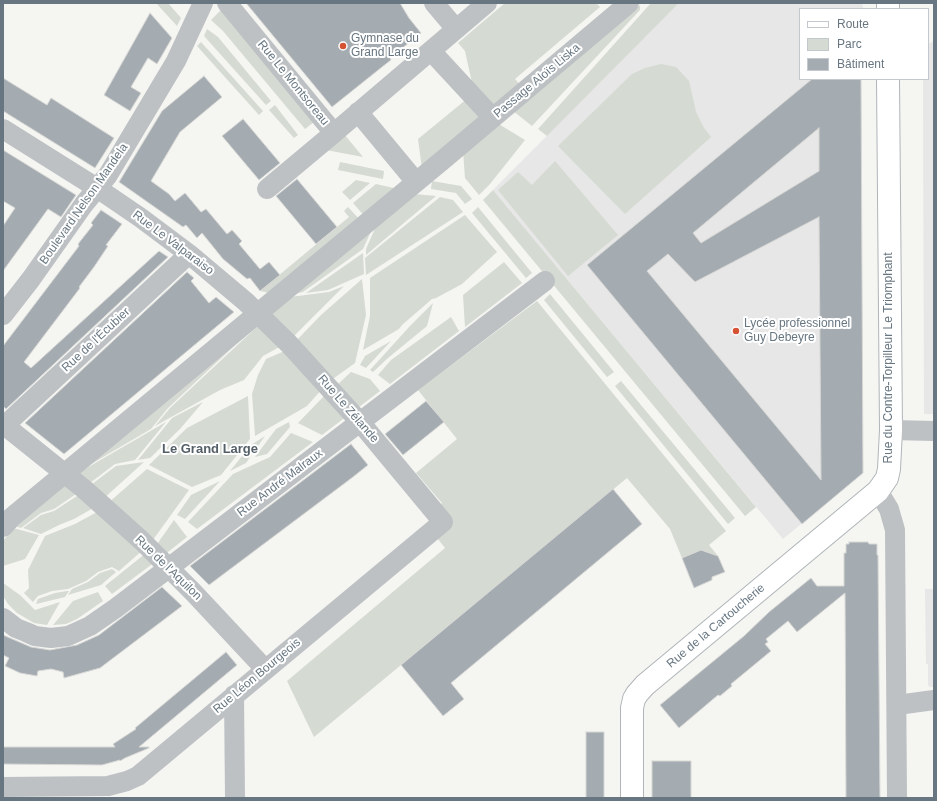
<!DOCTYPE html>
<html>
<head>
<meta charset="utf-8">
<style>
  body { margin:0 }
  #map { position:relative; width:937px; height:801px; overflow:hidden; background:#f5f5f2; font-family:Helvetica,sans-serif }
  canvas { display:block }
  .frame { position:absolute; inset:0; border:4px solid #677681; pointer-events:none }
  .legend { position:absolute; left:799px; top:8px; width:130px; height:72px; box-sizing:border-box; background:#fff; border:1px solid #c2c8cd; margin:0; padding:5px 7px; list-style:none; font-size:12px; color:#677681 }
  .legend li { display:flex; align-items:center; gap:8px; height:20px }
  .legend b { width:20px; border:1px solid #c2c8cd }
</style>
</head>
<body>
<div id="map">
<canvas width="937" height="801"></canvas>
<div class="frame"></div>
<ul class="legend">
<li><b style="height:5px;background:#fff"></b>Route</li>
<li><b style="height:11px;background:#d5dad2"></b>Parc</li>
<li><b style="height:11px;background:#a5acb1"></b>Bâtiment</li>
</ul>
</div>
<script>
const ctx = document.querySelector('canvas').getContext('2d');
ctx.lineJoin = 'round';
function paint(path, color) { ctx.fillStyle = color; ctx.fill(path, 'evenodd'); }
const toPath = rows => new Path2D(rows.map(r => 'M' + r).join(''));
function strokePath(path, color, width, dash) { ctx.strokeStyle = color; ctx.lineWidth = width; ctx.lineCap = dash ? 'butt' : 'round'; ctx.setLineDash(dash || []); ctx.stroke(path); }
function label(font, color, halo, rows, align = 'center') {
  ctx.font = font + ' Helvetica,sans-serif'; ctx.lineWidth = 4; ctx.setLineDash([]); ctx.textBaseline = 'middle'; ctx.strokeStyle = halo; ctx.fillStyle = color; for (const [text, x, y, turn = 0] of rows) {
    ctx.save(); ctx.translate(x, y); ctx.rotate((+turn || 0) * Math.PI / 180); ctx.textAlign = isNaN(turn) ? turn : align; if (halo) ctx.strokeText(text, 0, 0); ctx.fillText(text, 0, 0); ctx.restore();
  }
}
paint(toPath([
  [679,3,862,3,863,8,863,9,800,9,800,79,861,79,863,473,783,539,493,190],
  [934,41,934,414,924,414,923,79,928,79,928,44],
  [925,589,934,589,934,687,930,687,928,685,928,664,926,664]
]), '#e6e7e6');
paint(toPath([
  [156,3,168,3,181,18,177,26],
  [505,3,596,3,600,7,515,79,523,88,491,110,474,92,465,51,458,43],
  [651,3,679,3,547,136,538,129],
  [640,5,640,10,532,126,513,111],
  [221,10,314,122,305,129,223,31,211,20],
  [207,29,218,37,271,101,266,105,204,36],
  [201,42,263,111,259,115,197,46],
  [661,64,676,67,689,81,696,112,704,128,711,137,625,214,558,146,632,74,645,68],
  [468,98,486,118,422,169,418,139],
  [275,105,298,135,294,138,269,110],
  [497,123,525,140,490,184,479,195,465,178,463,151],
  [344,134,363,157,326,150],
  [555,161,618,235,568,276,498,190,518,172,532,185],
  [340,162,384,171,383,179,338,170],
  [356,180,370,183,350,200,342,192],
  [432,181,461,186,472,199,465,204,456,193,431,189],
  [376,184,398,189,366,218,353,203],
  [493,190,756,507,745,516,483,200],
  [414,194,436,196,366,255,366,249,377,224],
  [440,197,453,200,463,212,366,275,365,258],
  [348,207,362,222,275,294,260,291,349,217,344,211],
  [478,207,532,273,526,278,472,213],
  [465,215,497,252,462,284,436,298,432,299,402,325,399,329,363,350,370,316,370,278],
  [373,227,363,249,303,292,294,294],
  [363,253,364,274,328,290,306,293],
  [504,262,522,283,465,327,463,295],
  [362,279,366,315,355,363,330,381,294,343,321,315],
  [344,286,291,339,268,316,290,297,329,292],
  [550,294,614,372,607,377,544,300],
  [537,301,726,531,709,545,718,556,701,550,682,558,670,529,627,478,314,737,287,681,445,548,438,539,438,508,442,503,416,473,457,439,418,390],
  [433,303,427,326,388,358,373,372,370,370,410,326],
  [451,317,459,331,390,384,378,375,391,360],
  [261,323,283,345,263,356,244,380,220,390,155,426,170,408],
  [248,333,168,408,151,429,86,467],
  [391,341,366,368,360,365,365,356],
  [287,350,323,388,307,406,255,436,252,394,258,375,266,359],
  [351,372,370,379,380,391,355,410,335,387],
  [621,381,735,518,728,524,615,386],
  [327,393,347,416,322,435,298,423],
  [248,396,250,439,221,475,192,487,149,465,187,428],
  [203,402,180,429,150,458,138,460,172,418],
  [166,422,135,460,115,464,86,486,78,473],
  [289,422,290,427,267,454,255,457,276,429],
  [291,433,313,442,197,529,188,522,233,474,270,457],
  [265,436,246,463,230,471,251,445],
  [144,462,102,500,88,487,116,466],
  [147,469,189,490,150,544,107,504],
  [220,481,185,519,177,515,191,495],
  [67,483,79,492,54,509,41,513,21,528,15,526],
  [80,494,95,507,74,519,59,525,41,534,23,528,41,515,54,511],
  [99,511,143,550,119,571,112,567,98,572,86,581,68,589,52,591,38,596,33,602,24,593,29,588,28,570,45,536,75,524],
  [174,520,187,537,163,556,155,547],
  [13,528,39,535,25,559,3,566,3,541],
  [146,553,155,562,112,594,105,586],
  [112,569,116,572,101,585,68,595,72,589,88,582,100,573],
  [3,583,20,595,35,610,60,602,47,625,34,623,17,613,8,604,3,596],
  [67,591,69,591,65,597,36,604,38,599,55,593],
  [98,592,103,601,77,619,66,624,53,625,73,601]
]), '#d5dad2');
const building = toPath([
  [246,3,400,3,409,18,421,33,390,58,391,60,382,67,332,107,246,3],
  [150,13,172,38,157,64,148,58,131,87,141,93,130,111,104,95,150,13],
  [204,76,222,97,180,132,151,181,169,194,175,201,185,193,201,212,206,209,227,234,232,230,242,241,239,244,260,269,269,262,280,275,260,291,250,278,247,279,223,259,202,233,197,238,186,225,183,227,119,182,162,111,204,76],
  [3,78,47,105,51,98,114,138,95,168,3,111,3,78],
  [812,79,861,79,863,473,802,524,587,265,812,79],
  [819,128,819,171,701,243,693,233,819,128],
  [819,217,821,480,647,271,668,254,695,282,819,217],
  [243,119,280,163,259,180,222,136,243,119],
  [3,150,76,195,61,217,48,209,3,271,3,226,15,208,3,201,3,150],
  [297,179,337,227,316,244,276,196,297,179],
  [101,210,122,224,106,245,108,246,94,267,79,287,80,288,24,362,31,368,159,251,168,257,6,409,3,406,3,346,79,246,78,244,93,225,91,223,101,210],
  [187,272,194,278,191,281,209,303,216,297,234,312,64,454,25,423,187,272],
  [426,401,444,422,403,455,385,434,426,401],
  [351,444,368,465,353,477,209,585,190,566,351,444],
  [613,489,642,524,451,683,464,699,443,716,401,665,613,489],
  [849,542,868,542,869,544,877,544,877,555,878,555,880,798,846,798,845,593,797,632,788,621,766,639,768,642,765,644,771,651,731,684,732,686,720,696,718,695,679,728,660,705,744,636,769,612,811,578,817,586,844,586,844,553,846,553,846,544,849,544,849,542],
  [701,550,718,556,725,572,712,577,712,580,694,588,682,558,701,550],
  [162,587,182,606,100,668,64,678,63,672,51,669,38,671,37,676,20,673,5,666,9,658,3,655,3,635,31,647,50,650,77,645,99,635,162,587],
  [226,652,237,665,139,747,149,747,149,748,125,758,120,761,120,760,102,765,3,764,3,747,115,747,113,744,136,729,135,728,226,652],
  [586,732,604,732,604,798,586,798,586,732],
  [652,761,691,761,691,798,652,798,652,761]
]);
paint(building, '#a5acb1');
strokePath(building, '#d7d7d5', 1);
const secondary = toPath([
  [888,3,888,9],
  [632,798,632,708,634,699,637,694,645,685,878,491,887,478,889,469,891,430,888,79]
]);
strokePath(secondary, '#afb5b9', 24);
strokePath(toPath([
  [227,3,334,133,267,189],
  [434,3,456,29],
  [431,51,493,118],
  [358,112,416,182],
  [3,129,97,188,141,218,189,254,246,302,289,344,360,422,443,522,138,776,127,781,108,786,3,787],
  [334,133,487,3],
  [3,315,31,279,84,204,108,175,176,61,203,3],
  [3,424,84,489,142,541,193,592,265,669],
  [3,427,189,254],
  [891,430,934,431],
  [878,491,889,509,895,530,897,798],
  [3,527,12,517,444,159,629,3],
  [3,618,16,628,26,632,35,636,51,638,68,636,90,626,116,608,545,281],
  [234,695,235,798],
  [897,705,934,700]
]), '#bdc1c4', 20);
strokePath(secondary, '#fff', 22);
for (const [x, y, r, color] of [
  [343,46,4,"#d55233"],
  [736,331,4,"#d55233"]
]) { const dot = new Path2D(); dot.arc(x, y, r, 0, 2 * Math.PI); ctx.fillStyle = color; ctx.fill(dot); strokePath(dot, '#fff', 1.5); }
label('12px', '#677681', '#fff', [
  ["Gymnase du",351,39],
  ["Grand Large",351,53],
  ["Lycée professionnel",744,324],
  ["Guy Debeyre",744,338]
], 'left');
label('12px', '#677681', '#fff', [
  ["Passage Aloïs Liska",537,81,-40],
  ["Rue Le Montsoreau",293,83,51],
  ["Boulevard Nelson Mandela",84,204,-55],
  ["Rue Le Valparaiso",173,243,37],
  ["Rue de l'Écubier",96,340,-43],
  ["Rue du Contre-Torpilleur Le Triomphant",889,358,-90],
  ["Rue Le Zélande",348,409,49],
  ["Rue André Malraux",280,483,-37],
  ["Rue de l'Aquilon",168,568,44],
  ["Rue de la Cartoucherie",716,626,-40],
  ["Rue Léon Bourgeois",257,676,-40]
]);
label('bold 13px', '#545f67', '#fff', [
  ["Le Grand Large",210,449]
]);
</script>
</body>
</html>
